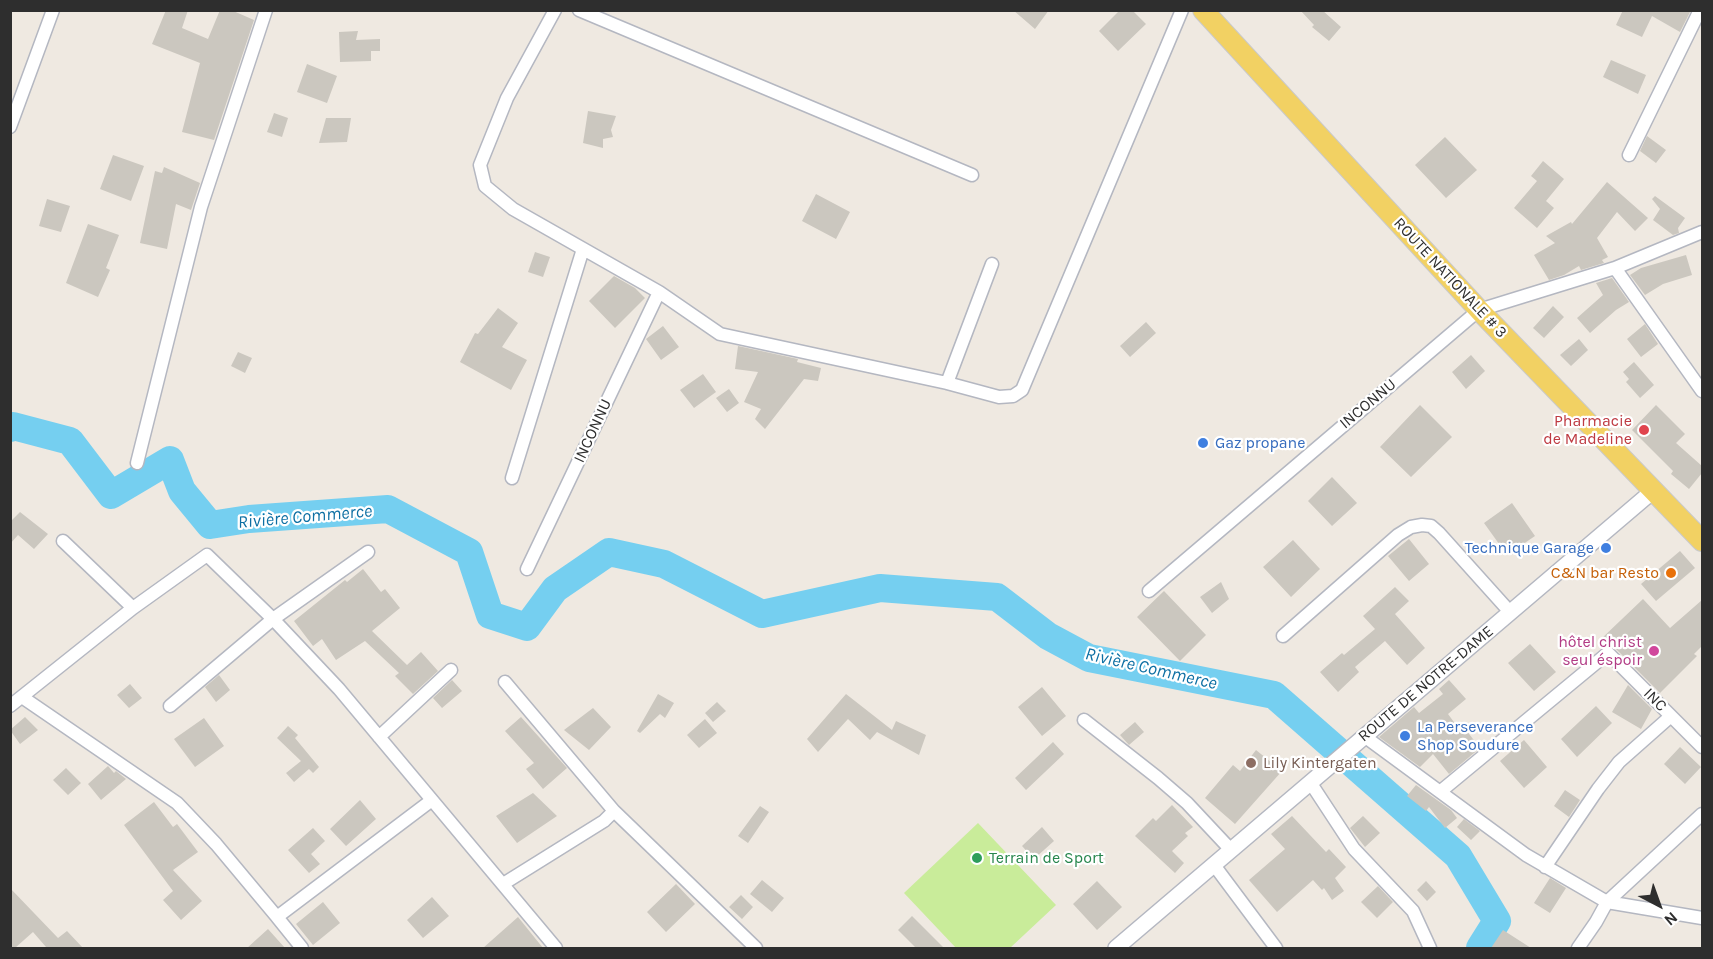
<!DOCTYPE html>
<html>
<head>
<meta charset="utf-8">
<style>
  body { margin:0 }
  #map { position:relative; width:1713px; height:959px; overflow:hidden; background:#efe9e1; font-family:Karla,sans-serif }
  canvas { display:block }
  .frame { position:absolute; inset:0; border:12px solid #2e2e2e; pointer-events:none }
  .north { position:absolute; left:1629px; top:875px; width:60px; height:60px; -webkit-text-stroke:4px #fff; paint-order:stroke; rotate:139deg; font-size:16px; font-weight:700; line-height:24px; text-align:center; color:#2e2e2e }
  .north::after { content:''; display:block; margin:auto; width:21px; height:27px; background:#2e2e2e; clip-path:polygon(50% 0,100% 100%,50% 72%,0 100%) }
</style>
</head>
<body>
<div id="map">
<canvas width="1713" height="959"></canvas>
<div class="frame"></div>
<div class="north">N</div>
</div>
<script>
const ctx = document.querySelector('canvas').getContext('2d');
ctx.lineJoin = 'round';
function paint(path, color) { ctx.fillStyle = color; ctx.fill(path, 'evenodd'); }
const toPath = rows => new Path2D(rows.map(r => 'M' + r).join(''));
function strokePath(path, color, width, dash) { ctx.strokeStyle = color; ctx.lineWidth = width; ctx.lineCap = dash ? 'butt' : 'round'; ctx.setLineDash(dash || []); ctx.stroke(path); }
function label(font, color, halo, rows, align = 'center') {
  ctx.font = font + ' Karla,sans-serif'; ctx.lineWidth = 4.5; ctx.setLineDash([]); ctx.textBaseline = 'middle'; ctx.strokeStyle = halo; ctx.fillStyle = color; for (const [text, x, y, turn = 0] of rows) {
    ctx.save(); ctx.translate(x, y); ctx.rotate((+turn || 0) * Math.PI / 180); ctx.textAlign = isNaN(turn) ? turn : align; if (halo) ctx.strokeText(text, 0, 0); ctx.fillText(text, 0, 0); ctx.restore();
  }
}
paint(toPath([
  [978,823,1056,905,1010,948,956,948,904,893]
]), '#c9ec9a');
strokePath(toPath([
  [10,428,13,426,70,441,111,495,170,460,182,491,210,525,249,519,388,509,469,552,490,615,527,627,555,589,609,552,664,564,762,614,880,588,997,597,1048,636,1089,658,1274,695,1458,856,1497,921,1480,948]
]), '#75cff0', 28);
paint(toPath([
  [166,10,188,10,182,28,208,39,220,10,231,10,254,20,214,140,182,132,200,63,152,44],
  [1013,10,1049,10,1035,29],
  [1120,10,1132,10,1146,24,1118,51,1099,31],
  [1300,10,1322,10,1341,27,1329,41,1312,27,1314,25],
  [1623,10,1691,10,1680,32,1652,16,1642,37,1616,25],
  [358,31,356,40,380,39,380,51,371,51,371,61,340,62,339,32],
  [1611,60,1646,75,1638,94,1603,77],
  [307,64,337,76,327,103,297,92],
  [588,111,616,116,611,130,613,137,603,139,603,148,583,143],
  [274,113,288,118,282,137,267,132],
  [326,118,351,118,347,142,319,143],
  [1647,136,1666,150,1656,163,1640,151],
  [1445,137,1477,170,1446,198,1415,165],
  [113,155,144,166,131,201,100,189],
  [1543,161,1564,179,1546,201,1554,208,1537,228,1514,208,1537,181,1531,176],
  [164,167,200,183,191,210,176,204,167,249,140,243,155,171,162,173],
  [1607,182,1648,218,1635,231,1617,212,1597,238,1608,257,1602,260,1604,263,1581,270,1579,266,1564,275,1549,280,1534,255,1555,243,1546,236,1571,222,1572,224],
  [816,194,850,212,836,239,802,221],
  [1655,196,1685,218,1678,228,1679,233,1673,235,1653,220,1660,209,1652,199],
  [47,199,70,206,61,232,39,226],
  [88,224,119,235,106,268,110,270,98,297,66,283],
  [535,252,550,257,543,277,528,272],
  [1686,255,1692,275,1663,284,1645,295,1630,275,1641,268],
  [614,276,635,288,645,298,615,328,589,301],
  [1612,278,1629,302,1616,310,1590,333,1577,318,1603,295,1596,283],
  [1553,306,1564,317,1544,338,1533,328],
  [498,308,518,323,502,347,527,360,511,390,460,362,475,333,478,334],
  [1146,322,1156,333,1130,357,1120,346],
  [1645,324,1658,344,1641,357,1627,339],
  [663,326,679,347,661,360,646,339],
  [1579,339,1588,350,1571,366,1560,355],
  [738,346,798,359,797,362,821,368,818,381,804,379,765,429,755,419,761,409,744,402,758,372,735,369],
  [238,352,252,358,245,373,231,366],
  [1471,355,1485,371,1466,389,1452,372],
  [1634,362,1654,385,1640,398,1626,382,1629,379,1623,372],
  [703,374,716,392,694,408,680,390],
  [729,389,739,403,727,412,716,398],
  [1420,405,1452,437,1411,477,1380,447],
  [1656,405,1685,434,1676,443,1702,466,1702,473,1689,489,1671,474,1673,471,1632,430],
  [1332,477,1357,503,1332,526,1308,501],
  [1512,503,1535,536,1507,555,1484,523],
  [20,512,48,534,34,549,18,535,10,544,10,522],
  [1409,539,1429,564,1409,581,1388,556],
  [1293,540,1320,569,1291,597,1263,567],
  [1680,551,1695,568,1656,601,1641,584],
  [363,569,381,592,385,589,400,608,372,631,407,665,421,652,438,671,413,694,395,676,399,673,365,641,336,660,322,639,313,646,294,621,345,580,347,582],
  [1221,582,1229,599,1212,613,1200,597],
  [1395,587,1409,601,1395,614,1425,648,1407,665,1385,641,1355,667,1359,672,1338,692,1320,672,1342,653,1344,655,1375,629,1363,616],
  [1164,591,1206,635,1180,661,1137,617],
  [1643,599,1670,628,1702,600,1702,646,1694,654,1697,656,1660,693,1614,647,1605,645,1600,640],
  [1530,644,1556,672,1534,691,1508,663],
  [219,675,230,690,216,702,205,687],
  [452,680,462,691,442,708,433,698],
  [1449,680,1466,699,1448,714,1462,733,1466,730,1480,748,1449,774,1433,754,1420,767,1379,737,1414,707,1419,713,1443,694,1439,689],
  [130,684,142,698,129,708,117,695],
  [1628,685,1652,709,1641,729,1612,712],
  [1042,687,1066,716,1042,736,1018,707],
  [658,694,674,703,665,718,660,714,640,733,637,731],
  [846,694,892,730,896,721,926,735,919,755,877,732,870,740,848,719,818,752,807,739],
  [717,702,726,711,713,722,705,713],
  [1596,706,1612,723,1577,757,1561,739],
  [593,708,611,727,589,750,564,730],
  [25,717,38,730,20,744,10,730],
  [521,717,567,768,543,789,526,769,534,763,505,731],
  [204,718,224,746,195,767,174,739],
  [705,719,717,733,699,748,687,735],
  [1135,722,1144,732,1129,745,1120,735],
  [288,726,298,735,295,738,319,767,313,773,309,769,294,782,286,773,301,761,277,738],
  [1524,740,1547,767,1524,788,1500,761],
  [1053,742,1064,754,1026,790,1015,778],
  [1680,747,1701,767,1685,784,1664,764],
  [1256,750,1282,771,1235,824,1205,798,1233,765,1240,771],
  [108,766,114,773,116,771,126,779,101,800,88,784],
  [66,768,81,783,68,795,53,780],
  [1416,785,1451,810,1457,818,1445,828,1429,807,1426,811,1407,796],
  [1565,790,1580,800,1569,817,1554,806],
  [533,793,557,816,517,843,496,816],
  [360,800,376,819,346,846,330,829],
  [154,802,173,827,177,824,198,852,173,870,202,901,181,920,163,900,173,891,124,825],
  [1172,805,1193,827,1185,833,1188,836,1172,851,1184,863,1175,873,1135,836,1153,818,1156,821],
  [760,806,769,812,748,843,738,836],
  [1292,816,1326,852,1329,849,1346,867,1335,878,1344,891,1332,900,1324,888,1322,890,1313,880,1277,912,1249,880,1285,849,1271,834],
  [1363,816,1380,833,1365,847,1350,828],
  [1464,819,1480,831,1471,840,1457,827],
  [1042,827,1054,841,1034,859,1022,846],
  [313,828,325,841,311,854,320,864,309,873,288,850],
  [1550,878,1566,888,1550,913,1534,903],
  [762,880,784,898,772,912,750,894],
  [1097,881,1122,907,1097,930,1073,904],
  [1426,881,1436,892,1427,901,1417,890],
  [676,884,695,904,666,932,647,912],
  [1378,886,1393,902,1377,918,1361,902],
  [10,888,58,938,67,931,83,948,44,948,46,947,33,932,15,948,10,948],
  [741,895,753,907,742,919,729,907],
  [432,897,449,916,423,938,407,920],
  [323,902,340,923,313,945,296,924],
  [912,916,944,948,916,948,898,930],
  [518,917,543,948,483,948],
  [268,929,285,948,247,948],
  [1503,930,1531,948,1491,948]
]), '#cbc7bf');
const minor = toPath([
  [555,10,507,98,480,165,485,186,513,209,659,292,720,334,947,383,999,397,1013,396,1022,390,1182,10],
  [579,10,972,175],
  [10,127,53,10],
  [1629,155,1700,10],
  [1615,268,1702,391],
  [947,383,992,264],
  [137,463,201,207,266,10],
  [512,478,583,249],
  [63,541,133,608],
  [527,569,659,292],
  [1149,591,1479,310,1615,268,1702,232],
  [1283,636,1398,535,1411,527,1422,525,1431,526,1439,533,1510,612],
  [505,682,614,811],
  [22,697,177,803,216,844,277,917],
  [10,706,133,608,207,555,273,619,368,552],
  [170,706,273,619,339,689,556,948],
  [1084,720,1158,778,1187,803,1231,850],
  [1364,736,1526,855,1607,902,1702,918],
  [379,737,451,670],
  [1310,782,1354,849,1413,911,1430,948],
  [1441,791,1608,653,1702,747],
  [1214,865,1276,948],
  [1545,867,1598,789,1619,762,1671,716],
  [503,884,604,821,614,811,756,948],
  [302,948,277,917,432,800],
  [1578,948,1596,922,1607,902,1702,814]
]);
const tertiary = toPath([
  [1116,948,1654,490]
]);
const primary = toPath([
  [1203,10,1479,310,1702,541]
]);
strokePath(minor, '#b4b7c1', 15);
strokePath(tertiary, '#b4b7c1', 18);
strokePath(primary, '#c9c9c9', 22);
strokePath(minor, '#fff', 12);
strokePath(tertiary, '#fff', 15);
strokePath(primary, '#f2d163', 20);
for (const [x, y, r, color] of [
  [1644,430,6,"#e0444e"],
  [1203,443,6,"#3f7fe0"],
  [1606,548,6,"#3f7fe0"],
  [1671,573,6,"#e8710a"],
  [1654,651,6,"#d1479c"],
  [1405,736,6,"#3f7fe0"],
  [1251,763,6,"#8d6e63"],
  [977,858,6,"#2e9e5b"]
]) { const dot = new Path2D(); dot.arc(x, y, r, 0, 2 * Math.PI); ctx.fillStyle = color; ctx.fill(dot); strokePath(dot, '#fff', 2); }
label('16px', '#2e2e2e', '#fff', [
  ["ROUTE NATIONALE # 3",1450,278,47],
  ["INCONNU",1368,404,-40],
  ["INCONNU",593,431,-65],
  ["ROUTE DE NOTRE-DAME",1426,684,-40],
  ["INC",1655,700,45]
]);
label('16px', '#be3a42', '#fff', [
  ["Pharmacie",1632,421],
  ["de Madeline",1632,439]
], 'right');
label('16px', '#366cbe', '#fff', [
  ["Gaz propane",1215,443],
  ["Technique Garage",1594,548,"right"],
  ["La Perseverance",1417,727],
  ["Shop Soudure",1417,745]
], 'left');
label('16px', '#c56008', '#fff', [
  ["C&N bar Resto",1659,573]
], 'right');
label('16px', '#b23c85', '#fff', [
  ["hôtel christ",1642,642],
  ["seul éspoir",1642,660]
], 'right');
label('16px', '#785e54', '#fff', [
  ["Lily Kintergaten",1263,763]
], 'left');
label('16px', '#27864d', '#fff', [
  ["Terrain de Sport",989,858]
], 'left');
label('italic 18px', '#0d6fa3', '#fff', [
  ["Rivière Commerce",305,517,-5],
  ["Rivière Commerce",1151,669,13]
]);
</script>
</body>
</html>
